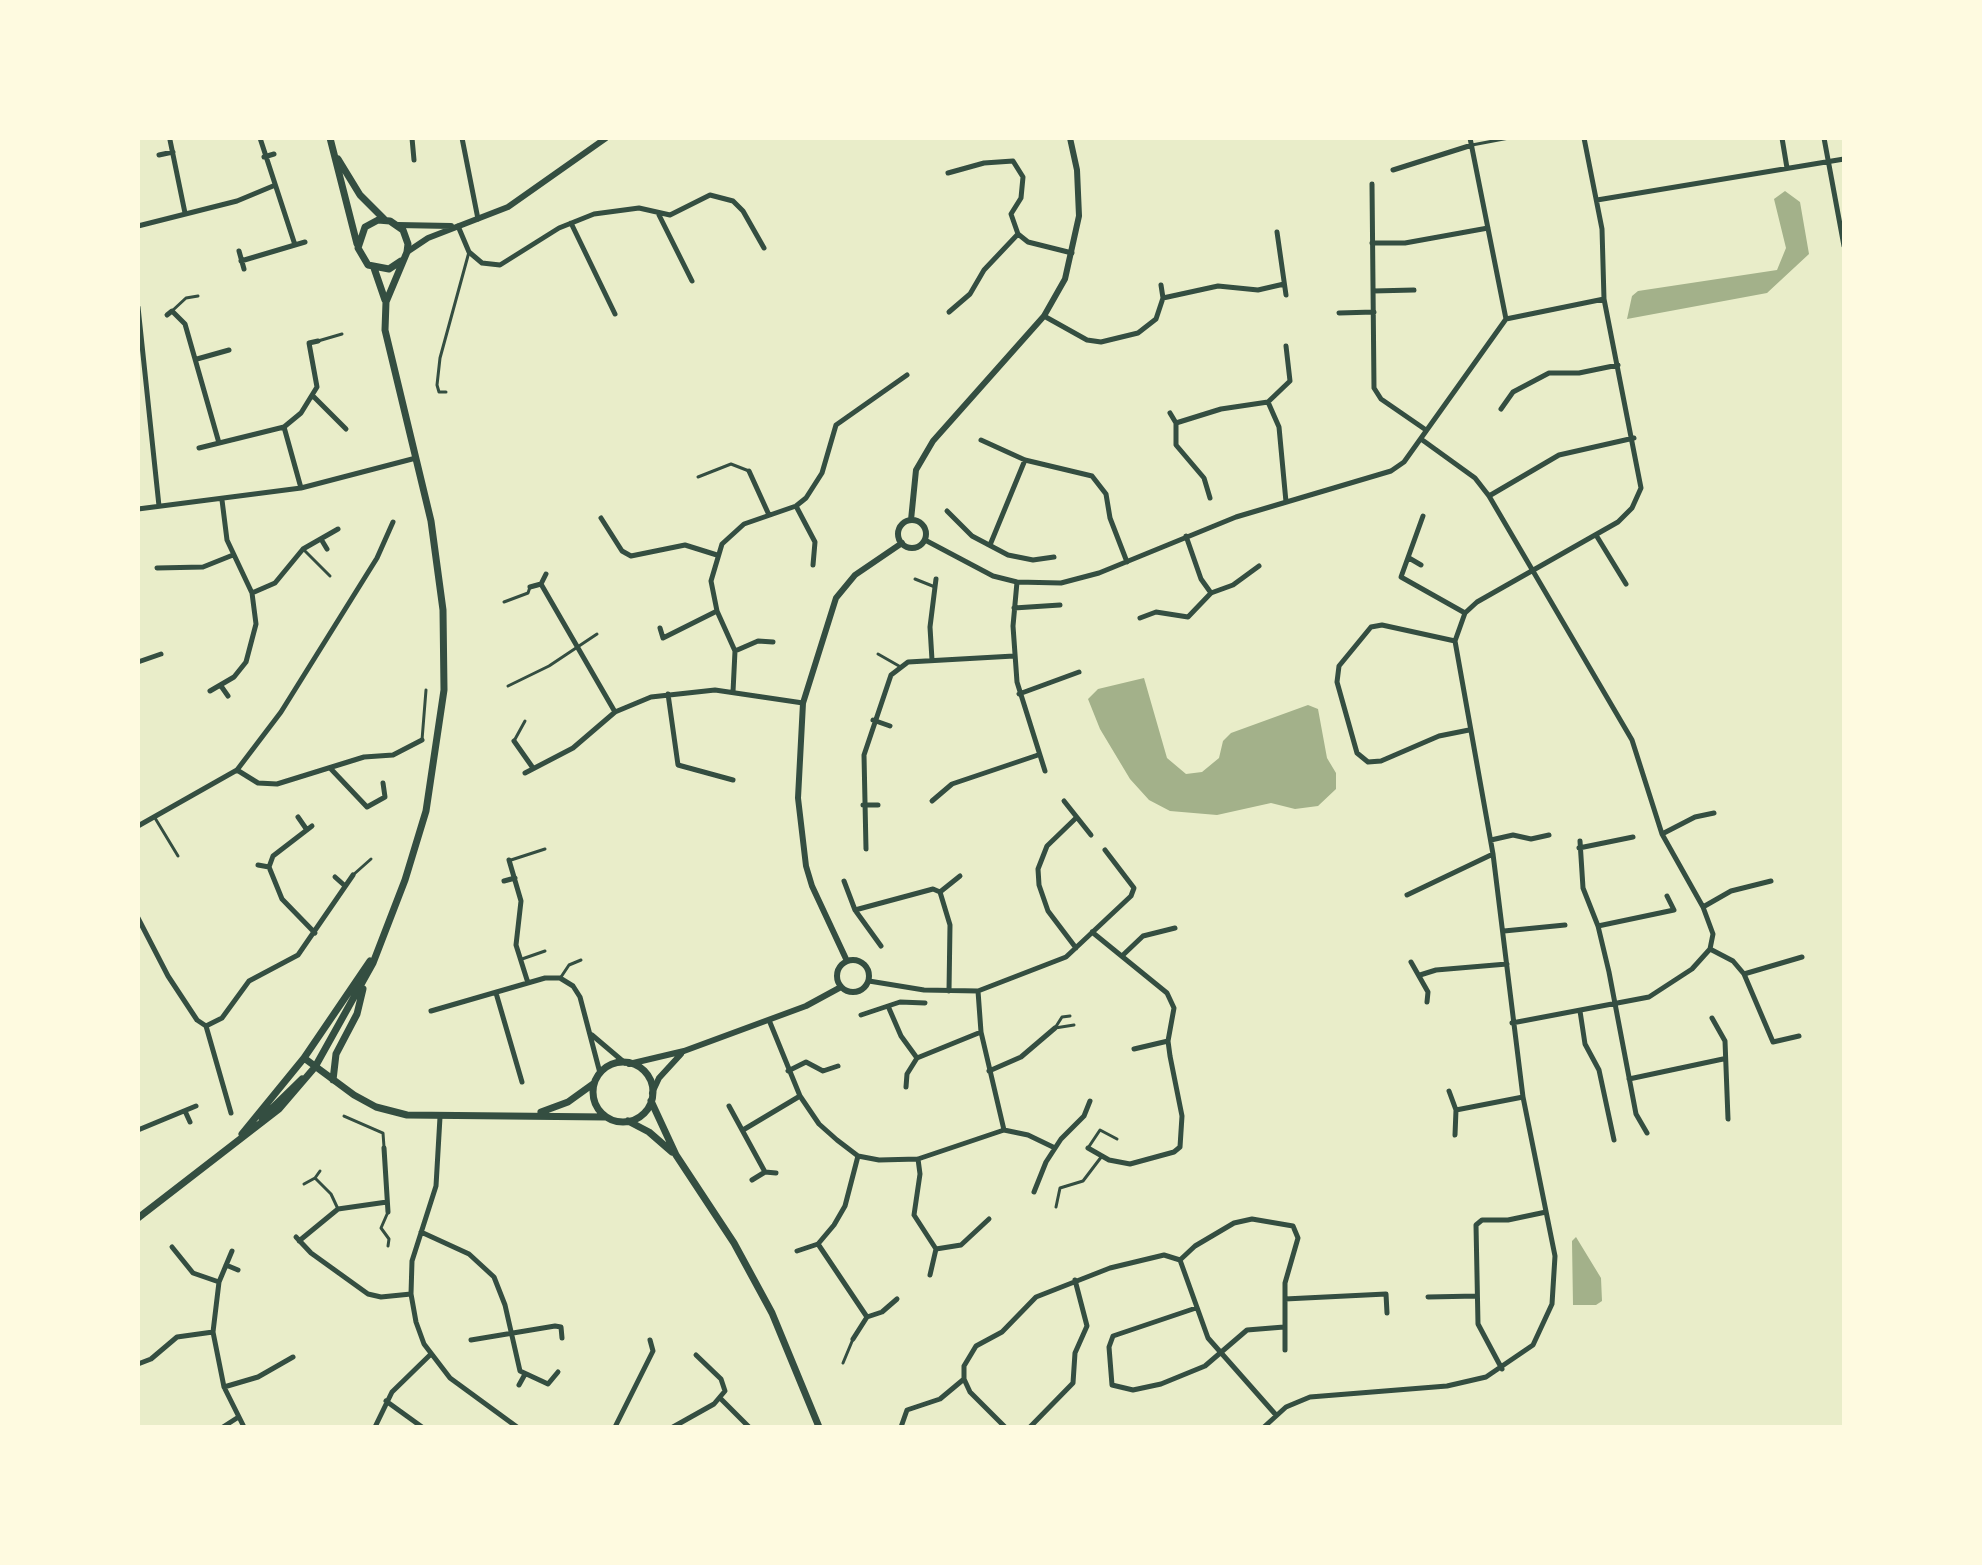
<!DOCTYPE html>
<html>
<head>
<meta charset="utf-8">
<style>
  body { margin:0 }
  #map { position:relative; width:1982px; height:1565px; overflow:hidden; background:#e9edc9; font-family:"Roboto Serif",serif }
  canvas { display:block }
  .frame { position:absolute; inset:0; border:140px solid #fefae0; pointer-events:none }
</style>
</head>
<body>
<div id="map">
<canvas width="1982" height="1565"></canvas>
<div class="frame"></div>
</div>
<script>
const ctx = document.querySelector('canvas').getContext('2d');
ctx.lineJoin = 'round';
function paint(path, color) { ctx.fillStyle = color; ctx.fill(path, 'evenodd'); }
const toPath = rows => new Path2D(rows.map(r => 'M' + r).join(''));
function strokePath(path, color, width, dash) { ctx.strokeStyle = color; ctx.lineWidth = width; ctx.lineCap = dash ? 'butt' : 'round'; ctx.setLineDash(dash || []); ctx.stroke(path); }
paint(toPath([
  [1785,191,1800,202,1809,254,1767,293,1627,319,1632,296,1638,291,1777,270,1786,248,1774,199],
  [1144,678,1167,758,1186,774,1202,772,1219,758,1223,741,1231,733,1308,705,1318,709,1327,758,1336,773,1336,789,1318,806,1295,809,1271,803,1217,815,1170,811,1149,800,1130,779,1100,729,1088,699,1098,689],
  [1576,1237,1601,1278,1602,1301,1596,1305,1573,1305,1572,1241]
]), '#a3b18a');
strokePath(toPath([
  [1472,145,1509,138],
  [172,311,186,298,198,296],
  [318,341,342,334],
  [446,392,439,392,437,385,440,358,469,252],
  [698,477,731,464,749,471],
  [303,549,330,576],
  [915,579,935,587],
  [504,602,528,593,530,587],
  [878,654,899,666],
  [508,686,549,666,597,634],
  [422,740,426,690],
  [514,741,525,721],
  [155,818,178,856],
  [511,860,545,849],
  [353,875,371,859],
  [522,959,545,951],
  [561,977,569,965,581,960],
  [1070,1016,1062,1017,1055,1028,1074,1025],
  [344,1116,383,1133,384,1147],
  [1088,1148,1100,1130,1117,1139],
  [315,1178,331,1194,338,1209],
  [304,1184,315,1178,320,1171],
  [1056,1207,1060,1188,1083,1181,1102,1156],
  [388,1246,389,1239,381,1228,388,1212],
  [843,1363,853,1339]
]), '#344e41', 3);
strokePath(toPath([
  [260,138,295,245],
  [412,138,414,160],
  [462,138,478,219],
  [1470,138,1506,319],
  [1782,138,1787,168],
  [1824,138,1844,246],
  [170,140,185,213],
  [159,155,173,152],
  [264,157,274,154],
  [1393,170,1472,145],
  [948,173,984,163,1013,161,1023,177,1021,198,1011,214,1018,234,1028,242,1072,253],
  [1372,184,1374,388,1381,399,1426,430],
  [1597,200,1844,159],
  [659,215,692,281],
  [571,223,615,314],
  [138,226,237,201,273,186],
  [458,226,469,252,482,263,500,265,559,228,594,214,639,208,670,215,710,195,733,201,743,211,764,248],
  [1277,232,1286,295],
  [1372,243,1405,243,1488,228],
  [239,251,244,269],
  [241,261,305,242],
  [1373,291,1414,290],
  [1163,298,1218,286,1258,290,1284,284],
  [138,307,159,506],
  [949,312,970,294,984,270,1018,234],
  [1339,313,1374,312],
  [167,315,172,311,185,324,219,443],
  [1044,316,1087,340,1101,342,1138,333,1156,319,1163,298,1161,285],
  [197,359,229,350],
  [314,397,346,429],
  [1268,402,1290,381,1286,346],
  [1501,409,1513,392,1549,373,1579,373,1618,365],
  [1170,413,1176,423,1176,445,1204,478,1210,498],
  [1176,423,1221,409,1268,402,1279,427,1286,502],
  [284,427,301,488],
  [1421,439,1475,478,1489,496,1632,740,1662,834,1703,907,1713,934,1710,949,1692,969,1649,997,1512,1023],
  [981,440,1025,460,1092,476,1106,494,1110,518,1127,562],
  [199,448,284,427,301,413,317,387,309,343,318,341],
  [749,471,769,515],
  [1489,496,1559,455,1634,438],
  [796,506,815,542,813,565],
  [138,509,301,488,416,458],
  [947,511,972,536,1008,555,1033,560,1054,557],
  [1423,516,1401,577,1465,613],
  [601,518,622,551,631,556,685,545,717,555],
  [1596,535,1626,584],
  [1186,536,1201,579,1211,593],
  [321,539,327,549],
  [925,540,993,576,1017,582,1061,583,1099,573,1236,517,1391,471,1404,462,1506,319,1604,299],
  [990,545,1025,460],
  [1409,558,1421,565],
  [157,568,203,567,233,555],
  [1017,582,1013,626,1017,682,1045,771],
  [541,584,615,712],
  [530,587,541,584,546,574],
  [252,593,275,583,303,549,338,529],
  [1014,608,1060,605],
  [1140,618,1156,612,1188,617,1211,593,1233,585,1259,566],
  [660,628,663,638,717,611],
  [1455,641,1382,625,1371,627,1339,666,1337,682,1357,753,1368,762,1381,761,1439,736,1469,730],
  [735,651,758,641,773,642],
  [932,660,930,627,936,579],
  [138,662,161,654],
  [221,686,228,696],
  [210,691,234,677,246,662,256,624,252,593,227,540,222,500],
  [733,692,735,651,717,611,711,581,722,544,744,524,796,506,806,498,822,473,836,425,907,375],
  [668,694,678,765,733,780],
  [1019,694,1079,672],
  [873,720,890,726],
  [514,741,533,768],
  [331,769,367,807,385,797,383,783],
  [237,770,258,783,277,784,364,757,393,755,422,740],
  [525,773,573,748,615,712,651,697,715,690,803,703],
  [932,801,952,784,1038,755],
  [1064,801,1091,835],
  [863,805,878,805],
  [298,817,307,830],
  [138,826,237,770,281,712,377,558,393,522],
  [312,826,273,856,269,867,282,899,315,933],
  [1662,834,1695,817,1714,813],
  [1491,840,1513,835,1531,839,1549,835],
  [1580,841,1583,888,1598,926,1609,972,1636,1114,1647,1133],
  [1579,848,1633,837],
  [866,849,864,755,891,675,908,662,1014,656],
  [509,860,521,901,516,945,528,983],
  [258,865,269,867],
  [335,877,344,885],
  [504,881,515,878],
  [844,881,855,910,881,946],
  [940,892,960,876],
  [1407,895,1493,854],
  [1703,907,1731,891,1771,881],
  [855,910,933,889,940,892,950,925,949,991],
  [138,918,168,976,197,1020,206,1026,231,1113],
  [1598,926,1674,910,1667,896],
  [1504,931,1565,925],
  [1076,948,1048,911,1039,885,1038,869,1047,846,1076,818],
  [1710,949,1733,961,1744,974,1773,1042,1799,1036],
  [1123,955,1143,936,1175,928],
  [1411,962,1428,992,1427,1002],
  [1744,974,1802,957],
  [1420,975,1436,970,1507,964],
  [869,981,924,990,978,991,1066,957,1131,896,1134,888,1105,850],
  [496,993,522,1082],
  [888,1006,901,1036,917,1058],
  [431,1011,545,978,560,978,573,986,580,997,600,1073],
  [1580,1011,1585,1044,1599,1070,1614,1140],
  [861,1015,900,1002,925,1003],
  [1712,1018,1725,1041,1728,1119],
  [769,1020,800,1096,819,1124,837,1140,858,1156,879,1160,918,1159,1004,1130,981,1032,978,991],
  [206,1026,222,1018,249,981,298,955,353,875],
  [592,1035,625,1063],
  [1134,1049,1168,1041],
  [788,1071,806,1062,823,1071,838,1066],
  [989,1071,1021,1057,1055,1028],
  [1629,1079,1723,1059],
  [906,1087,907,1074,917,1058,981,1032],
  [1449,1091,1456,1110,1455,1135],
  [729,1106,765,1172],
  [1456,1110,1523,1097],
  [185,1111,190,1122],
  [440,1117,436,1186,412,1261,411,1294,416,1322,424,1344,450,1378,517,1427],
  [138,1130,196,1106],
  [743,1130,800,1096],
  [1004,1130,1028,1135,1055,1148],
  [384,1148,388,1212],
  [1088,1148,1109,1160,1130,1164,1174,1152,1180,1147,1182,1116,1170,1056,1168,1041,1174,1008,1167,993,1092,932],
  [918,1159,920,1174,914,1215,936,1249],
  [752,1180,765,1172,776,1173],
  [1034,1192,1046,1162,1061,1139,1084,1116,1090,1101],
  [421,1232,469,1254,494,1277,505,1305,520,1371,548,1384,558,1372],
  [296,1237,311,1253,368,1294,381,1297,411,1294],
  [299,1241,338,1209,387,1202],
  [818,1244,867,1317],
  [172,1247,193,1273,219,1282],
  [232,1251,219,1282,213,1332,224,1387,244,1427],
  [797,1251,818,1244,834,1225,845,1206,858,1156],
  [1180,1260,1195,1246,1234,1223,1252,1219,1293,1226,1298,1238,1285,1283,1285,1350],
  [226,1265,238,1270],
  [930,1275,936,1249,961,1245,989,1219],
  [1428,1297,1477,1296],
  [1285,1299,1386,1294,1387,1313],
  [1196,1308,1113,1336,1109,1347,1112,1385,1133,1390,1161,1384,1205,1366,1247,1330,1284,1327],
  [853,1339,867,1317,882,1312,897,1299],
  [471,1340,555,1326,561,1327,562,1338],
  [138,1364,151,1359,177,1337,213,1332],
  [1502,1369,1478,1324,1476,1225,1482,1220,1508,1220,1546,1212],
  [519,1385,524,1376],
  [224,1387,258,1377,293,1357],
  [721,1399,749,1427],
  [386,1401,422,1427],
  [223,1427,237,1418],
  [375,1427,392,1392,431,1354],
  [615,1427,653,1351,650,1340],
  [673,1427,714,1404,725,1391,721,1379,696,1355],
  [901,1427,907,1410,940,1399,964,1379],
  [1005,1427,970,1392,964,1379,964,1366,976,1346,1002,1332,1036,1297,1110,1268,1164,1255,1180,1260,1208,1338,1276,1415],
  [1030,1427,1073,1383,1075,1353,1087,1326,1075,1280],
  [1264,1427,1286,1407,1310,1397,1447,1386,1486,1377,1533,1345,1552,1304,1555,1256,1523,1097,1493,854,1455,641,1465,613,1477,602,1618,522,1632,508,1641,488,1604,299,1602,229,1584,138]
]), '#344e41', 5);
strokePath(toPath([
  [398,225,451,226],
  [407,252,428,238,508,207,606,138],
  [911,520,916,470,933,441,1044,316,1065,279,1079,216,1077,170,1070,138],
  '898 534a14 14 0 1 1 28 0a14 14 0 1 1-28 0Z',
  '837 976a16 16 0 1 1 32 0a16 16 0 1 1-32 0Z',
  [847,961,812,886,806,866,798,798,803,703,836,598,855,575,902,543],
  [629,1064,684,1051,806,1006,841,987],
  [652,1093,659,1078,681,1054]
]), '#344e41', 6);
strokePath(toPath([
  [330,138,357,244],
  [338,159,360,195,384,219],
  [374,268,385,300],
  [304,1058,354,1095,376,1107,407,1115,606,1117],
  '593 1092a30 30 0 1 1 60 0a30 30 0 1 1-60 0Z',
  [333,1080,336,1054,357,1014,363,989],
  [651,1101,676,1155,734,1243,772,1313,819,1427],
  [541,1112,568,1102,593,1084],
  [262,1118,302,1079],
  [628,1121,649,1132,672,1152],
  [242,1134,304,1058,370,961],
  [138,1218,279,1109,315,1067,373,963,405,880,426,811,444,690,443,610,431,521,385,330,386,302,407,252,408,244,403,230,390,221,378,220,365,227,358,248,368,265,389,269,401,261]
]), '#344e41', 7);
</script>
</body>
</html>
